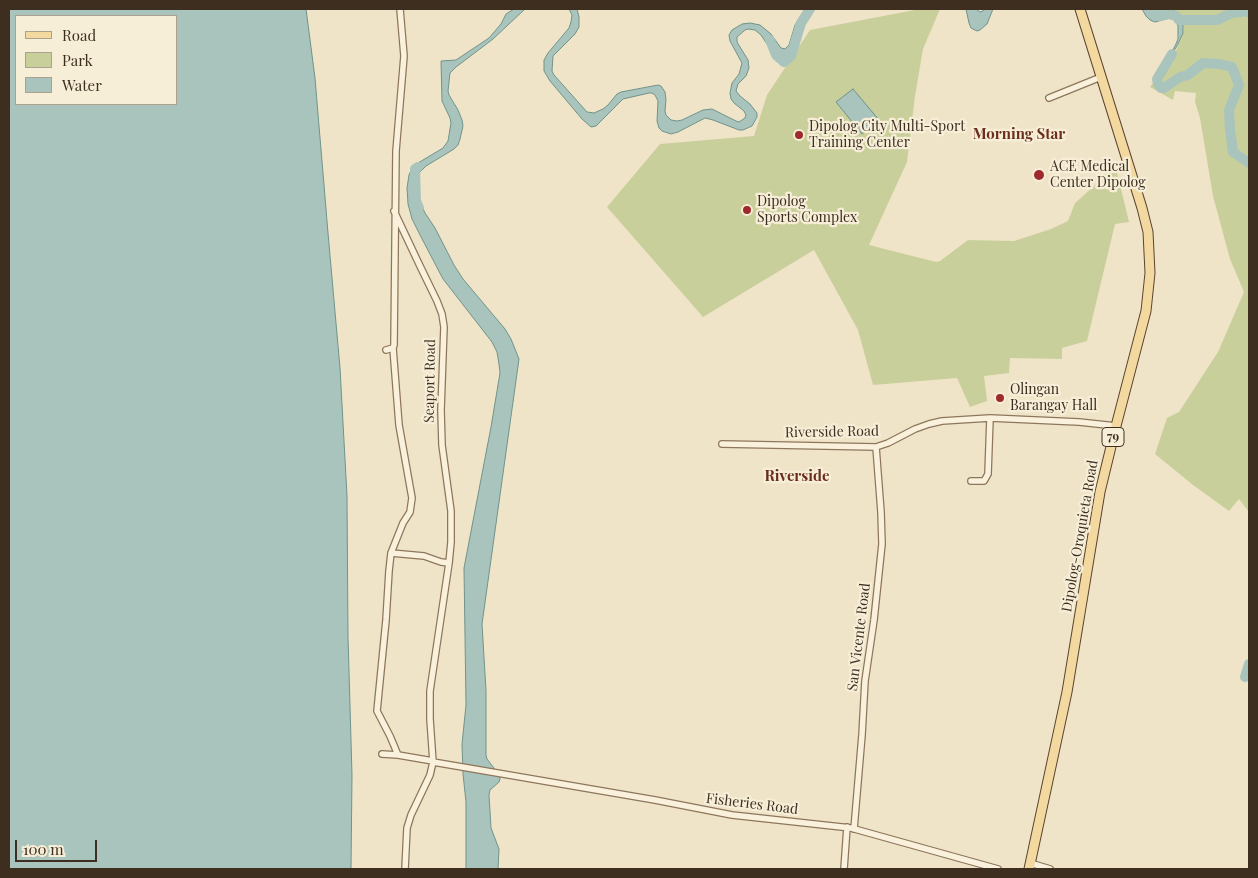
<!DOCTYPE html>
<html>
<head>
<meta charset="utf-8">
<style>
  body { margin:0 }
  #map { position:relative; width:1258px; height:878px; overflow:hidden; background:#f0e4c8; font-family:"Playfair Display",serif }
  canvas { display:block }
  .frame { position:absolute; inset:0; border:10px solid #3d2e20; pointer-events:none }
  .legend { position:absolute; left:15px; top:15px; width:162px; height:90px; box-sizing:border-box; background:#f7eed8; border:1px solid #ada18e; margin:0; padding:6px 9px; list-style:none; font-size:15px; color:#3d2e20 }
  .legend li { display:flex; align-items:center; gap:10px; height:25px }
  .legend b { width:25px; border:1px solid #ada18e }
  .scale { position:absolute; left:15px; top:840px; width:82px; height:22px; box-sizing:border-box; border:2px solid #3d2e20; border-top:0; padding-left:6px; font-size:15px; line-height:18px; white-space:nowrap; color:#3d2e20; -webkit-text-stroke:4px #f7eed8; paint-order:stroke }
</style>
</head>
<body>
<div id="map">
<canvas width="1258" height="878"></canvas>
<div class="frame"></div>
<ul class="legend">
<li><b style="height:6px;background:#f3d9a0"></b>Road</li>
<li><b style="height:14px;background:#c9cf9b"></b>Park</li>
<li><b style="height:14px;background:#a9c4bc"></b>Water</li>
</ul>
<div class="scale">100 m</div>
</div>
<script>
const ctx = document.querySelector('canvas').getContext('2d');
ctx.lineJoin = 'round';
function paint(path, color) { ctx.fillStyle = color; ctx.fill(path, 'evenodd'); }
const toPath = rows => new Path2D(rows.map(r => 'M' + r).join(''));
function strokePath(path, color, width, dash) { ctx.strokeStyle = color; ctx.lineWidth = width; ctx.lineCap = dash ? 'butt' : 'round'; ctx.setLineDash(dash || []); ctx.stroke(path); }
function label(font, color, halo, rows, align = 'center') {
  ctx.font = font + ' "Playfair Display",serif'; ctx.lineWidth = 4.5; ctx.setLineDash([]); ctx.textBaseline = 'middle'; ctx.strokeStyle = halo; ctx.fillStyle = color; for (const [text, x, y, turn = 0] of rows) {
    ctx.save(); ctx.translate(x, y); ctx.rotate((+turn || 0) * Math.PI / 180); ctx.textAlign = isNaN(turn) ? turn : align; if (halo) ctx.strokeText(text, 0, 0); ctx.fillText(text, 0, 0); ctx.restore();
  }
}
paint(toPath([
  [920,9,940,9,923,49,915,96,907,162,869,245,936,262,940,261,968,240,1014,241,1051,229,1068,221,1075,203,1102,179,1106,174,1116,168,1129,222,1115,224,1087,341,1062,348,1062,359,1010,358,1009,373,984,376,987,401,970,407,957,378,873,385,858,330,814,250,703,317,607,207,660,144,754,136,767,95,810,30],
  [1173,9,1249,9,1249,512,1239,499,1229,511,1193,485,1155,454,1167,418,1179,412,1218,352,1244,292,1230,259,1213,196,1200,118,1195,102,1196,93,1175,91,1173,100,1150,87,1173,57,1181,39,1184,30,1182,18]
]), '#c9cf9b');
const water = toPath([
  [9,9,306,9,315,78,328,233,340,368,347,496,348,637,352,775,351,869,9,869,9,9],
  [176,16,176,104,16,104,16,16,176,16],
  [514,9,525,9,493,39,456,67,450,73,448,91,449,95,458,110,462,120,463,126,460,139,458,145,454,149,426,166,420,172,414,180,412,186,413,195,420,202,425,213,435,228,454,265,463,279,505,329,511,339,519,359,482,624,486,691,486,755,487,759,500,776,500,779,499,782,490,790,489,795,491,828,499,849,498,869,466,869,466,802,463,774,462,744,466,705,464,568,491,427,500,373,499,364,497,352,492,342,443,279,420,235,412,219,408,204,407,188,409,175,413,166,443,148,448,141,451,123,450,118,442,101,441,61,456,60,489,38,501,24,506,14,514,9],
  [569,9,577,9,579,17,579,27,575,34,553,56,552,71,554,75,587,112,594,113,603,109,608,105,617,94,621,92,658,85,661,86,665,92,666,99,665,111,666,115,671,120,677,121,682,120,703,110,712,109,736,121,739,122,745,118,746,115,744,111,734,103,731,99,730,93,732,83,739,74,742,63,730,41,729,35,732,30,742,24,750,23,760,25,771,34,781,48,785,49,789,45,795,25,805,9,812,9,790,53,785,56,780,55,771,50,761,35,755,30,748,29,745,30,737,37,737,42,748,60,749,68,746,76,738,84,736,91,740,96,750,104,757,113,757,117,752,126,743,130,739,130,713,120,705,118,678,132,671,134,662,131,659,128,657,121,658,101,655,95,652,93,649,93,623,99,596,126,591,127,582,119,550,81,544,71,544,60,548,53,569,28,571,22,572,15,569,9],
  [966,9,976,9,980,12,983,11,984,9,993,9,987,24,980,30,977,31,971,28,969,23,966,9],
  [1142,9,1172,9,1179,14,1183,24,1183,33,1178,44,1167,63,1159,72,1168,59,1176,44,1178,39,1178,26,1176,21,1173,19,1170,18,1155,22,1150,20,1146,16,1142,9],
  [853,89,879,120,862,134,836,102,853,89]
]);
paint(water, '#a9c4bc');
strokePath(water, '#6f938a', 1);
strokePath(toPath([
  [1149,9,1151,13,1159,16,1168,14,1176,16,1179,20,1217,20,1232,13,1248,11,1249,13],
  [770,40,776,55,784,62,791,56,801,23,810,9],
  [1172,54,1157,79,1158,84,1161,88,1164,88,1180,77,1188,75,1203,63,1220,64,1232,67,1239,85,1229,110,1230,129,1233,152,1249,163],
  [418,167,415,169,416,201,419,208],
  [1245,677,1249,664]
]), '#a9c4bc', 10);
const minor = toPath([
  [1049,98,1101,77],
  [394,211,420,266,437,301,442,314,444,327,441,410,442,445,451,511,451,542,449,563,430,691,430,719,433,762,430,775,411,815,407,828,405,869],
  [393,348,399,425,412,498,410,512,403,523,391,553,389,571,386,620,377,711,390,736,398,755,433,761],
  [386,350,393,348,394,345,396,151,404,56,400,9],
  [722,444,876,447,888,443,915,429,929,424,942,421,990,418,1079,422,1116,426],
  [971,481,984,481,988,474,990,418],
  [391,553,424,556,441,562,449,563],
  [382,754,398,755],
  [433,762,655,800,732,815,851,828,998,869],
  [854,829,862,735,865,681,874,620,882,544,881,512,876,447],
  [1030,863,1050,869],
  [844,869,847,827]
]);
const primary = toPath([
  [1029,869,1067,692,1100,492,1116,426,1146,311,1150,273,1148,232,1142,208,1080,9]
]);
strokePath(minor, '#8d765c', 8);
strokePath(primary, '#5b4430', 11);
strokePath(minor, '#faf1dc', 5.5);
strokePath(primary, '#f3d9a0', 9);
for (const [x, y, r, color] of [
  [799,135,5,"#9e2a2b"],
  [1039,175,6,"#9e2a2b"],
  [747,210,5,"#9e2a2b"],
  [1000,398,5,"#9e2a2b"]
]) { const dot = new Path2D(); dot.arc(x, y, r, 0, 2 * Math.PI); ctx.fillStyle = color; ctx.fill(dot); strokePath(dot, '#f7eed8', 2); }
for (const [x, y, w] of [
  [1113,437,22]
]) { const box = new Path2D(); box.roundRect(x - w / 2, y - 9.5, w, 19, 4); ctx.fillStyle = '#f7eed8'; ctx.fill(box); strokePath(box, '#3d2e20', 1); }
label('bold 12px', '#3d2e20', null, [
  ["79",1113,437]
]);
label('14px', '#3d2e20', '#f7eed8', [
  ["Dipolog City Multi-Sport",809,127],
  ["Training Center",809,143],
  ["ACE Medical",1050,167],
  ["Center Dipolog",1050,183],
  ["Dipolog",757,202],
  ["Sports Complex",757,218],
  ["Olingan",1010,390],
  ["Barangay Hall",1010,406]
], 'left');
label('14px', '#3d2e20', '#f7eed8', [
  ["Seaport Road",430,381,-89],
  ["Riverside Road",832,432,-1],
  ["Dipolog-Oroquieta Road",1080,536,-80],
  ["San Vicente Road",859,637,-83],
  ["Fisheries Road",752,804,7]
]);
label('bold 15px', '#6b2e1e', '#f7eed8', [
  ["Morning Star",1019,134],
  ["Riverside",797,476]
]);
</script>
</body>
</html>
